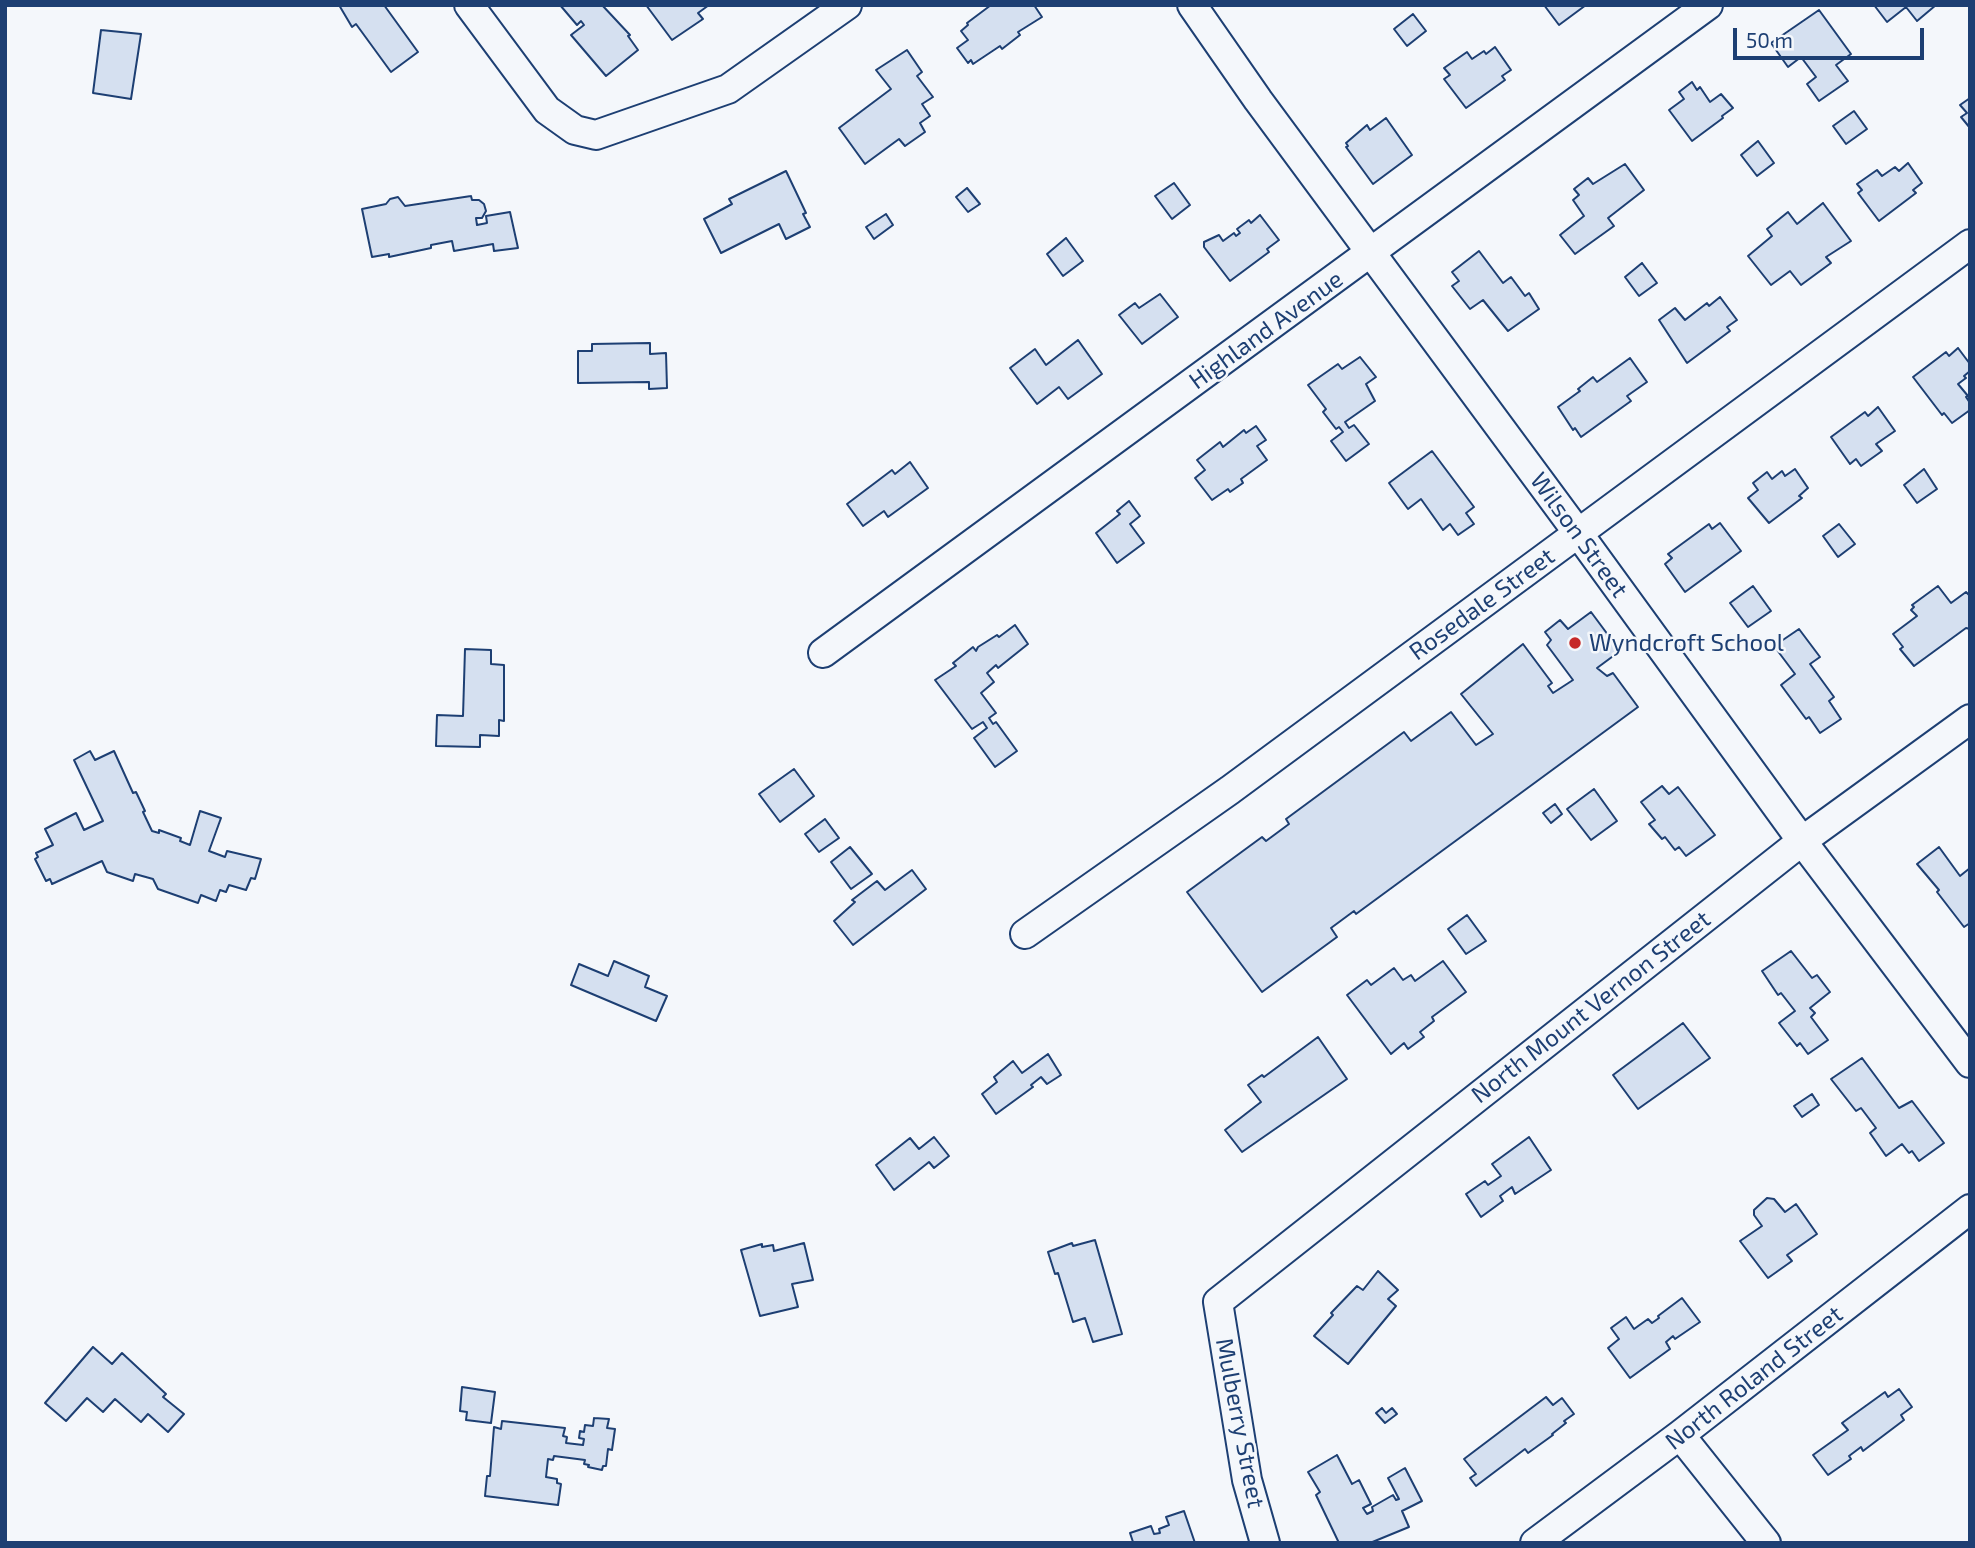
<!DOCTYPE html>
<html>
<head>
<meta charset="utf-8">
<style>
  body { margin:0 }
  #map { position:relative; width:1975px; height:1548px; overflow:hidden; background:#f4f7fb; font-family:"Exo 2",sans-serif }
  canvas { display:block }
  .frame { position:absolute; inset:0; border:7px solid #1d3f73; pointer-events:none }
  .scale { position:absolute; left:1733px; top:28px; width:191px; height:32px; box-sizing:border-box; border:4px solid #1d3f73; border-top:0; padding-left:9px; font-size:21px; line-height:24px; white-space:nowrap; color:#1d3f73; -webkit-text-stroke:5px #f4f7fb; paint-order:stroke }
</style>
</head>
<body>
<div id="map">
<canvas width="1975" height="1548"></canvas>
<div class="frame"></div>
<div class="scale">50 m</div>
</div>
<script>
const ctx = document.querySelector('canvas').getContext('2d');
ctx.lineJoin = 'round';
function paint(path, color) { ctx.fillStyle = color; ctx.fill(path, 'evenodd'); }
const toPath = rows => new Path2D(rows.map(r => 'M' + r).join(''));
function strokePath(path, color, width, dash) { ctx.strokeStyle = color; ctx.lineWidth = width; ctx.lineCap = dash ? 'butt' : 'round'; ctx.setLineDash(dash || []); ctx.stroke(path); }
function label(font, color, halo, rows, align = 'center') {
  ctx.font = font + ' "Exo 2",sans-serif'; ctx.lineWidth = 5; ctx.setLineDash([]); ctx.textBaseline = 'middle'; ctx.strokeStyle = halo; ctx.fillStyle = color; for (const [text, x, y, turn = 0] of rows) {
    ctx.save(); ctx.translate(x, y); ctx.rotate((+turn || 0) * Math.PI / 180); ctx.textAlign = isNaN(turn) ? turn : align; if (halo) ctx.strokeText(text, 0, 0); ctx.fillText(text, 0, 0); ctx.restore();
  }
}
const building = toPath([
  [339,5,384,5,418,52,391,72,356,24,352,27,339,5],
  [560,5,602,5,630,35,628,36,638,50,606,76,571,35,584,25,581,21,577,25,560,5],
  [646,5,709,5,698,13,703,19,672,40,646,5],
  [991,5,1034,5,1042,17,1018,32,1020,35,1002,49,1000,46,973,64,971,60,968,63,957,48,968,40,961,31,968,25,967,23,991,5],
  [1544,5,1586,5,1559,25,1544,5],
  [1874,5,1936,5,1917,21,1906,7,1887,22,1874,5],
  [1819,10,1851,54,1836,65,1848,81,1819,101,1807,84,1816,77,1801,57,1788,67,1771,43,1819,10],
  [1413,14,1426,31,1407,46,1394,29,1413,14],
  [101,30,141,34,131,99,93,93,101,30],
  [1495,47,1511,70,1502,76,1505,80,1466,108,1444,79,1450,75,1444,68,1467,52,1472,59,1484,51,1486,54,1495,47],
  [907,50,922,72,917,76,933,97,922,104,930,116,920,123,925,132,905,146,899,139,865,164,839,128,891,89,876,70,907,50],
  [1692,82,1697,90,1700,87,1710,102,1721,94,1733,108,1722,116,1723,118,1692,141,1669,110,1684,99,1679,92,1692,82],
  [1970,98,1970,128,1961,117,1967,113,1960,105,1970,98],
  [1854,111,1867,129,1846,144,1833,126,1854,111],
  [1386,118,1412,155,1373,184,1346,147,1348,146,1346,143,1367,125,1370,130,1386,118],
  [1758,141,1774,163,1757,176,1741,155,1758,141],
  [1908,163,1922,183,1913,190,1916,193,1879,221,1858,193,1862,190,1857,184,1877,170,1882,176,1895,167,1899,171,1908,163],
  [1625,164,1644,190,1608,218,1614,226,1575,254,1560,235,1584,216,1573,200,1579,195,1574,189,1588,178,1593,184,1625,164],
  [786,171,806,213,803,214,810,227,786,239,779,224,721,253,704,219,732,204,729,199,786,171],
  [1174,183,1190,205,1172,219,1155,196,1174,183],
  [967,188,980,204,968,212,956,197,967,188],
  [471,196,472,200,479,200,484,204,486,211,482,218,476,218,477,225,487,223,486,216,510,212,518,248,494,251,493,244,454,251,452,241,431,245,431,248,389,257,389,254,372,257,362,209,386,204,390,199,398,197,405,206,471,196],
  [1823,203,1851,241,1826,257,1831,263,1801,285,1790,271,1771,285,1748,256,1772,236,1767,229,1788,212,1797,224,1823,203],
  [886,214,893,225,874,239,866,227,886,214],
  [1260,215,1279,240,1267,249,1269,252,1230,281,1204,247,1204,242,1219,235,1223,241,1234,233,1236,236,1240,233,1237,229,1249,220,1251,223,1260,215],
  [1066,238,1083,261,1063,276,1047,254,1066,238],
  [1479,251,1503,283,1511,277,1525,296,1529,293,1539,309,1508,331,1483,300,1470,309,1452,286,1459,281,1452,272,1479,251],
  [1642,263,1657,283,1639,296,1625,277,1642,263],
  [1160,294,1178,317,1142,344,1119,315,1135,303,1139,308,1160,294],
  [1720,297,1737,320,1727,327,1730,331,1687,363,1659,320,1675,308,1685,320,1707,303,1709,306,1720,297],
  [1078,340,1102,374,1068,399,1059,387,1037,404,1010,368,1035,349,1046,365,1078,340],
  [650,343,650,354,666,353,667,388,649,389,649,382,578,383,578,351,592,351,592,344,650,343],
  [1958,348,1970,364,1970,371,1964,376,1966,378,1958,384,1968,396,1966,397,1970,403,1970,410,1952,423,1944,413,1942,415,1913,377,1946,352,1949,356,1958,348],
  [1360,357,1376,377,1366,384,1375,401,1345,422,1349,428,1354,425,1369,444,1346,461,1331,441,1343,432,1339,427,1336,429,1323,412,1326,409,1308,385,1338,364,1342,369,1360,357],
  [1630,358,1647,382,1627,396,1631,401,1581,437,1575,428,1573,430,1558,407,1580,391,1578,389,1593,377,1597,382,1630,358],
  [1878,407,1895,431,1876,444,1882,451,1861,466,1856,459,1850,464,1831,437,1865,412,1868,416,1878,407],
  [1256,426,1266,440,1257,446,1267,460,1241,479,1243,483,1230,492,1228,489,1212,500,1195,478,1205,470,1197,460,1220,442,1223,447,1244,430,1246,433,1256,426],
  [1432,451,1474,507,1466,513,1474,524,1458,535,1450,524,1443,530,1421,499,1408,509,1389,483,1432,451],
  [910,462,928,488,888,517,884,511,863,526,847,504,892,470,895,474,910,462],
  [1795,469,1808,488,1799,496,1802,498,1769,523,1748,498,1758,490,1753,483,1767,472,1772,479,1782,471,1785,476,1795,469],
  [1924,469,1937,489,1917,503,1904,485,1924,469],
  [1129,501,1140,516,1130,524,1144,543,1117,563,1096,533,1120,514,1117,511,1129,501],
  [1720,523,1741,551,1685,592,1665,564,1672,558,1668,554,1709,524,1712,529,1720,523],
  [1839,524,1855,544,1838,557,1823,536,1839,524],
  [1753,586,1771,611,1748,627,1730,603,1753,586],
  [1938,586,1951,603,1966,592,1970,596,1970,629,1966,628,1914,666,1900,649,1903,647,1893,634,1917,616,1911,610,1914,607,1912,605,1938,586],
  [1591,612,1620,651,1597,668,1607,676,1613,673,1638,707,1356,914,1354,911,1331,928,1337,937,1262,992,1187,892,1262,837,1266,841,1289,824,1286,819,1404,732,1411,741,1451,712,1476,745,1493,734,1461,694,1523,644,1552,683,1548,686,1553,693,1573,680,1547,645,1551,640,1545,632,1560,620,1568,629,1591,612],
  [1015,625,1028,644,998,668,996,665,987,673,994,682,981,693,996,713,989,718,993,724,996,722,1017,751,995,767,974,738,987,728,983,722,972,729,935,680,956,666,953,663,973,647,976,651,978,647,997,635,999,637,1015,625],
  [1799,629,1820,657,1810,664,1834,697,1829,701,1841,719,1820,733,1809,717,1806,719,1781,685,1795,674,1774,646,1799,629],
  [465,649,491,650,491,664,504,665,504,721,499,720,499,736,480,735,480,747,436,746,437,715,463,716,465,649],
  [90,751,95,760,114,751,133,793,136,792,145,811,143,812,152,831,159,833,159,830,181,838,180,841,190,845,200,811,221,818,209,851,225,857,227,851,261,859,255,879,251,878,246,890,229,885,226,892,220,890,216,901,201,895,198,903,158,889,153,879,135,874,133,881,107,872,102,861,52,884,50,879,46,881,35,859,38,857,36,853,53,845,45,829,76,813,84,830,103,821,74,760,90,751],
  [794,769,814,796,780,822,759,794,794,769],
  [1662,786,1669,794,1678,787,1715,835,1686,856,1679,847,1675,850,1665,837,1662,839,1649,824,1655,820,1641,802,1662,786],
  [1594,789,1617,821,1591,840,1567,809,1594,789],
  [1555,804,1562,814,1551,823,1543,813,1555,804],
  [825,819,839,838,819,852,805,834,825,819],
  [850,847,872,874,851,889,831,862,850,847],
  [1939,847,1960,876,1970,868,1970,923,1964,927,1937,892,1939,890,1917,864,1939,847],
  [912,870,926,889,853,945,834,921,855,902,852,900,877,881,885,890,912,870],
  [1467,915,1486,941,1466,954,1448,929,1467,915],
  [1791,951,1812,978,1817,975,1830,992,1810,1008,1815,1013,1811,1017,1828,1040,1808,1054,1800,1043,1797,1046,1779,1023,1795,1011,1781,993,1778,995,1762,971,1791,951],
  [614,961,649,976,645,987,667,996,656,1021,571,985,579,964,608,976,614,961],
  [1443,961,1466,992,1432,1017,1434,1021,1420,1032,1424,1037,1408,1049,1404,1043,1391,1054,1347,995,1367,980,1371,985,1394,968,1403,980,1411,975,1415,981,1443,961],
  [1683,1023,1710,1058,1638,1109,1613,1075,1683,1023],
  [1318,1037,1347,1079,1242,1152,1225,1130,1261,1102,1248,1085,1262,1075,1264,1077,1318,1037],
  [1048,1054,1061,1075,1047,1084,1041,1077,1031,1085,1033,1087,996,1114,982,1094,997,1082,994,1077,1013,1061,1022,1073,1048,1054],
  [1862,1058,1899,1108,1912,1101,1944,1143,1919,1161,1912,1151,1909,1153,1902,1144,1886,1156,1870,1133,1876,1128,1861,1108,1856,1111,1831,1079,1862,1058],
  [1812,1094,1819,1105,1802,1117,1794,1106,1812,1094],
  [934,1137,949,1156,934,1168,929,1162,894,1190,876,1165,910,1138,919,1149,934,1137],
  [1529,1137,1551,1170,1515,1194,1512,1187,1500,1196,1503,1201,1481,1217,1466,1194,1485,1181,1488,1185,1501,1176,1492,1164,1529,1137],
  [1767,1198,1774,1199,1785,1212,1796,1204,1817,1234,1787,1255,1792,1261,1768,1278,1740,1241,1762,1226,1754,1215,1754,1210,1767,1198],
  [1095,1240,1122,1334,1093,1342,1085,1318,1073,1322,1058,1273,1055,1274,1048,1252,1072,1243,1073,1246,1095,1240],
  [804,1243,813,1280,792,1284,798,1307,760,1316,741,1250,762,1244,762,1247,773,1245,774,1251,804,1243],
  [1378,1271,1398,1290,1388,1299,1396,1306,1348,1364,1314,1336,1333,1315,1331,1313,1357,1286,1363,1290,1378,1271],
  [1682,1298,1700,1322,1675,1339,1673,1336,1666,1342,1670,1349,1630,1378,1608,1348,1619,1339,1611,1328,1626,1317,1634,1329,1648,1319,1652,1323,1659,1318,1658,1316,1682,1298],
  [93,1347,112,1364,122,1353,166,1394,163,1397,184,1414,168,1432,148,1414,141,1422,115,1399,103,1412,87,1398,66,1421,45,1403,93,1347],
  [462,1387,495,1392,491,1423,466,1420,467,1412,460,1411,462,1387],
  [1899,1389,1912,1407,1901,1415,1904,1420,1863,1451,1861,1447,1849,1456,1851,1459,1828,1475,1813,1455,1848,1430,1842,1423,1885,1392,1888,1397,1899,1389],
  [1546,1397,1553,1405,1562,1398,1574,1414,1564,1421,1566,1423,1552,1434,1553,1435,1528,1453,1525,1449,1476,1486,1470,1478,1476,1474,1464,1459,1546,1397],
  [1382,1408,1386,1413,1392,1408,1397,1414,1385,1423,1376,1413,1382,1408],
  [594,1418,609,1419,607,1428,615,1429,612,1450,608,1449,606,1466,603,1466,602,1470,588,1467,589,1465,584,1464,585,1460,554,1456,553,1460,548,1459,546,1477,557,1479,557,1483,561,1484,558,1505,485,1496,487,1476,490,1476,494,1427,501,1429,502,1421,565,1428,563,1436,567,1437,566,1443,583,1445,584,1439,579,1438,580,1431,584,1432,585,1425,593,1426,594,1418],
  [1337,1455,1352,1484,1359,1480,1371,1504,1363,1508,1367,1514,1373,1511,1372,1507,1393,1495,1396,1500,1399,1499,1388,1478,1405,1468,1422,1501,1402,1511,1409,1527,1370,1543,1339,1543,1316,1495,1320,1492,1308,1472,1337,1455],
  [1184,1511,1195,1543,1129,1543,1133,1542,1130,1533,1151,1526,1154,1534,1160,1533,1159,1529,1169,1525,1166,1517,1184,1511]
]);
paint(building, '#d5e0f0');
strokePath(building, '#1d3f73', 2);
const minor = toPath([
  [469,5,547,110,575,130,596,135,728,89,847,5],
  [1192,5,1258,100,1578,533,1802,841,1970,1063],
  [823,653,1708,5],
  [1025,934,1230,790,1970,244],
  [1680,1435,1766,1543],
  [1265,1543,1247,1480,1218,1302,1802,841,1970,719],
  [1535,1543,1680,1435,1970,1209]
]);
strokePath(minor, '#1d3f73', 32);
strokePath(minor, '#f4f7fb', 28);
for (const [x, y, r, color] of [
  [1575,643,7,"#c62828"]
]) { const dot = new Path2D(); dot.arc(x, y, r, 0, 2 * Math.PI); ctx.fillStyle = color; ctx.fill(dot); strokePath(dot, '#f4f7fb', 2.5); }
label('24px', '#1d3f73', '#f4f7fb', [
  ["Highland Avenue",1266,330,-36],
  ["Wilson Street",1579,535,54],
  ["Rosedale Street",1482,604,-36],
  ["North Mount Vernon Street",1591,1007,-38],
  ["North Roland Street",1754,1378,-38],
  ["Mulberry Street",1240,1423,79]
]);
label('24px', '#1d3f73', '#f4f7fb', [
  ["Wyndcroft School",1589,643]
], 'left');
</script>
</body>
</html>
